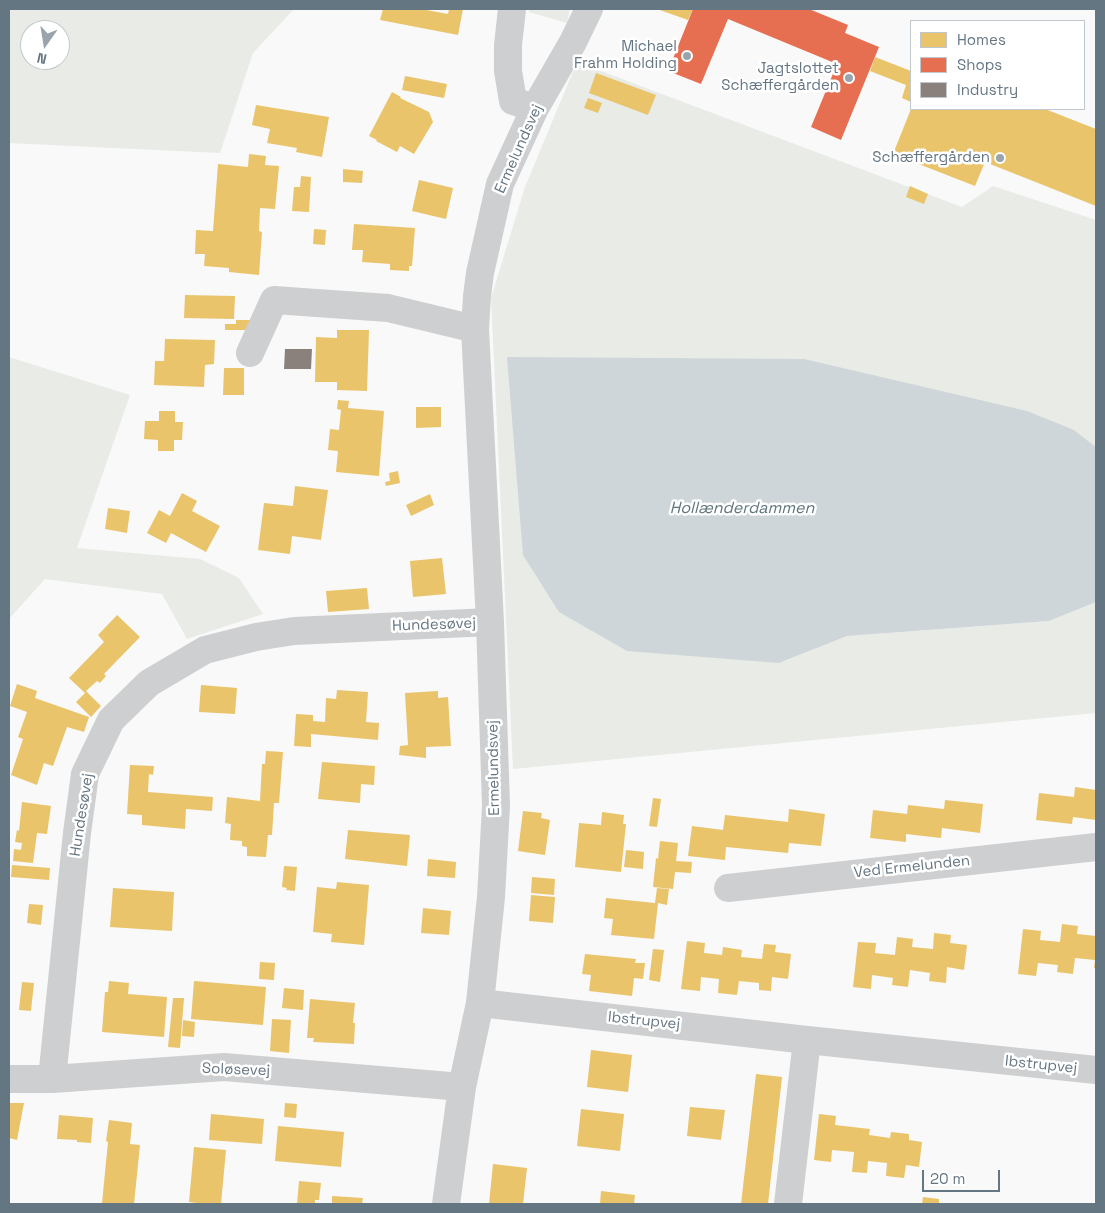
<!DOCTYPE html>
<html>
<head>
<meta charset="utf-8">
<style>
  body { margin:0 }
  #map { position:relative; width:1105px; height:1213px; overflow:hidden; background:#f9f9f9; font-family:"Space Grotesk",sans-serif }
  canvas { display:block }
  .frame { position:absolute; inset:0; border:10px solid #657683; pointer-events:none }
  .legend { position:absolute; left:910px; top:20px; width:175px; height:90px; box-sizing:border-box; background:#fff; border:1px solid #c1c8cd; margin:0; padding:6px 9px; list-style:none; font-size:15px; color:#657683 }
  .legend li { display:flex; align-items:center; gap:10px; height:25px }
  .legend b { width:25px; border:1px solid #c1c8cd }
  .north { position:absolute; left:20px; top:20px; width:50px; height:50px; box-sizing:border-box; background:#fff; border:1px solid #c1c8cd; border-radius:50%; rotate:193deg; font-size:14px; font-weight:700; line-height:20px; text-align:center; color:#657683 }
  .north::after { content:''; display:block; margin:auto; width:18px; height:22px; background:#99a4ac; clip-path:polygon(50% 0,100% 100%,50% 72%,0 100%) }
  .scale { position:absolute; left:922px; top:1170px; width:78px; height:22px; box-sizing:border-box; border:2px solid #657683; border-top:0; padding-left:6px; font-size:15px; line-height:18px; white-space:nowrap; color:#657683; -webkit-text-stroke:4px #fff; paint-order:stroke }
</style>
</head>
<body>
<div id="map">
<canvas width="1105" height="1213"></canvas>
<div class="frame"></div>
<ul class="legend">
<li><b style="height:14px;background:#e9c46a"></b>Homes</li>
<li><b style="height:14px;background:#e76f51"></b>Shops</li>
<li><b style="height:14px;background:#8a817c"></b>Industry</li>
</ul>
<div class="north">N</div>
<div class="scale">20 m</div>
</div>
<script>
const ctx = document.querySelector('canvas').getContext('2d');
ctx.lineJoin = 'round';
function paint(path, color) { ctx.fillStyle = color; ctx.fill(path, 'evenodd'); }
const toPath = rows => new Path2D(rows.map(r => 'M' + r).join(''));
function strokePath(path, color, width, dash) { ctx.strokeStyle = color; ctx.lineWidth = width; ctx.lineCap = dash ? 'butt' : 'round'; ctx.setLineDash(dash || []); ctx.stroke(path); }
function label(font, color, halo, rows, align = 'center') {
  ctx.font = font + ' "Space Grotesk",sans-serif'; ctx.lineWidth = 5; ctx.setLineDash([]); ctx.textBaseline = 'middle'; ctx.strokeStyle = halo; ctx.fillStyle = color; for (const [text, x, y, turn = 0] of rows) {
    ctx.save(); ctx.translate(x, y); ctx.rotate((+turn || 0) * Math.PI / 180); ctx.textAlign = isNaN(turn) ? turn : align; if (halo) ctx.strokeText(text, 0, 0); ctx.fillText(text, 0, 0); ctx.restore();
  }
}
paint(toPath([
  [9,9,294,9,253,53,220,153,9,143],
  [30,30,60,30,60,60,30,60],
  [529,9,570,9,567,23,529,12],
  [577,62,962,207,993,186,1096,220,1096,447,1074,430,779,663,847,636,1049,621,1096,602,1096,713,513,769,491,298,525,187],
  [9,357,130,395,77,548,200,559,239,578,263,614,187,639,162,594,45,579,9,619]
]), '#e8ebe6');
paint(toPath([
  [507,357,804,359,1027,411,1074,430,1096,447,1096,602,1049,621,847,636,779,663,627,651,559,612,523,555]
]), '#ced6d9');
paint(toPath([
  [383,9,421,9,448,14,449,9,463,9,458,35,380,20],
  [657,9,693,9,688,20],
  [875,57,911,71,911,102,902,98,906,85,870,71],
  [596,73,656,95,648,115,589,93],
  [405,76,447,84,444,98,402,90],
  [392,92,401,97,400,98,429,112,433,122,414,154,400,146,397,152,376,141,377,140,369,136],
  [588,98,602,103,598,113,584,108],
  [256,105,329,117,322,157,296,152,297,148,267,143,270,129,252,125],
  [911,109,1045,109,1096,129,1096,206,985,162,975,186,893,154],
  [249,154,266,156,265,165,279,166,275,209,260,208,259,231,262,232,259,275,229,272,229,268,204,266,205,254,195,254,196,230,213,231,218,164,248,167],
  [343,169,363,171,362,183,343,182],
  [301,176,311,177,309,212,292,211,294,187,300,187],
  [419,180,453,188,446,219,412,211],
  [910,186,928,194,924,204,906,197],
  [354,224,415,228,412,266,409,266,409,271,390,270,390,264,362,262,363,250,352,250],
  [314,229,326,230,325,245,313,244],
  [185,295,235,296,234,319,184,318],
  [236,320,258,320,258,330,225,330,225,324,236,324],
  [337,330,369,330,367,391,337,390,337,382,315,382,316,337,337,338],
  [165,339,215,340,214,364,205,365,204,387,154,385,155,361,164,361],
  [224,368,244,368,244,395,223,395],
  [338,400,349,401,348,408,384,411,379,476,336,472,338,451,328,450,330,429,339,430,341,410,337,409],
  [416,407,441,407,441,427,416,428],
  [159,411,175,411,175,422,183,422,182,440,174,440,174,451,158,451,158,440,144,439,145,421,159,421],
  [398,471,400,483,386,486,385,482,390,481,389,473],
  [295,486,328,490,321,540,292,536,290,554,258,550,264,503,293,506],
  [182,493,197,501,192,511,220,526,206,552,171,533,166,543,147,533,159,510,170,516],
  [430,494,434,505,411,516,406,505],
  [108,508,130,511,127,533,105,529],
  [442,558,446,594,413,597,410,561],
  [367,588,369,609,328,612,326,591],
  [117,615,140,637,104,674,106,676,100,683,97,681,86,691,101,706,91,717,76,702,85,693,69,678,104,642,98,635],
  [17,684,37,691,35,698,89,717,84,732,67,727,53,766,44,763,37,785,11,775,23,739,18,737,27,712,10,706],
  [201,685,237,688,235,714,199,712],
  [337,690,368,692,366,722,379,723,378,740,311,734,311,747,294,746,296,714,313,715,313,721,325,722,326,698,336,699],
  [438,691,438,698,448,697,451,746,426,747,426,758,399,755,400,746,408,745,405,693],
  [266,751,283,752,279,803,274,803,272,835,268,835,266,857,247,856,247,847,242,846,242,841,230,840,231,824,225,823,227,797,260,801,262,764,265,764],
  [322,762,375,766,374,785,361,784,360,803,318,799],
  [130,765,154,766,153,775,149,774,148,792,213,797,212,811,186,809,185,829,142,825,142,815,127,814],
  [1075,787,1096,790,1096,820,1073,817,1072,824,1036,820,1039,793,1074,797],
  [653,798,661,799,657,827,649,826],
  [945,800,983,804,980,833,942,828,941,838,906,834,906,842,870,838,873,810,907,814,908,805,944,809],
  [22,802,51,806,47,834,37,833,33,863,13,861,14,849,21,850,22,843,15,842,17,830,19,831],
  [789,809,825,814,821,846,789,843,788,853,726,847,725,860,688,856,692,826,723,830,725,815,788,822],
  [523,811,542,813,541,818,550,820,545,855,518,851],
  [602,812,624,815,623,824,626,824,621,872,575,867,579,823,601,825],
  [348,830,410,835,407,866,345,859],
  [660,841,678,843,676,861,692,862,691,873,675,872,673,889,653,887,656,858,658,859],
  [626,850,644,852,643,869,624,867],
  [428,859,456,862,455,878,427,876],
  [12,865,50,868,49,880,11,877],
  [284,866,297,867,295,891,286,890,287,888,282,887],
  [532,877,555,879,554,895,531,893],
  [337,882,369,885,364,945,331,942,332,934,313,932,317,887,336,889],
  [113,888,174,892,172,931,110,927],
  [657,888,669,889,667,905,658,903,654,939,611,935,613,919,604,918,606,898,655,903],
  [531,895,555,897,553,923,529,921],
  [29,904,43,905,41,925,27,923],
  [423,908,451,911,449,935,421,933],
  [1062,924,1078,926,1077,934,1096,936,1096,968,1094,968,1095,960,1075,958,1073,974,1057,972,1058,965,1038,963,1036,976,1018,974,1023,929,1041,931,1040,940,1060,942],
  [934,933,951,935,950,943,967,945,964,970,947,967,946,983,929,981,930,973,910,970,908,987,892,985,893,978,872,975,871,989,853,987,858,942,876,943,875,953,895,955,897,937,913,939,912,947,933,949],
  [687,941,705,943,704,953,722,955,723,947,742,950,741,957,762,959,764,944,776,945,775,952,791,954,788,979,772,977,771,991,759,990,759,983,739,981,737,995,718,993,719,979,701,977,700,991,681,989],
  [653,949,664,950,660,982,649,980],
  [585,954,636,959,635,963,645,963,643,979,634,978,632,996,589,991,591,975,582,974],
  [260,962,275,963,274,980,259,979],
  [109,981,129,983,128,994,167,997,164,1037,102,1032,105,992,108,992],
  [194,981,266,987,263,1025,191,1019],
  [22,982,34,983,31,1011,19,1010],
  [284,988,304,990,303,1010,282,1008],
  [173,998,184,998,180,1048,168,1047],
  [310,999,355,1003,353,1023,355,1023,354,1044,313,1042,314,1038,307,1038],
  [272,1019,291,1020,289,1053,270,1051],
  [183,1020,195,1022,194,1037,182,1036],
  [591,1050,632,1055,628,1092,587,1087],
  [756,1074,782,1077,768,1204,741,1204],
  [9,1103,24,1103,17,1140,9,1138],
  [285,1103,297,1104,296,1118,284,1117],
  [690,1107,725,1110,721,1140,687,1136],
  [581,1109,624,1114,620,1151,577,1146],
  [211,1114,264,1119,262,1144,209,1140],
  [819,1114,836,1116,835,1125,870,1129,869,1135,890,1138,891,1132,909,1134,909,1140,922,1142,919,1167,906,1165,904,1178,886,1176,887,1163,868,1161,867,1173,852,1172,854,1152,832,1150,831,1162,814,1160],
  [59,1115,93,1118,91,1143,77,1142,77,1140,57,1139],
  [109,1120,132,1123,130,1144,140,1145,134,1204,102,1203,108,1142,106,1141],
  [278,1126,344,1132,341,1167,275,1161],
  [194,1147,226,1150,221,1204,197,1204,197,1203,189,1202],
  [493,1164,527,1168,523,1204,489,1204],
  [299,1181,321,1183,319,1200,315,1200,315,1204,297,1204],
  [601,1191,635,1195,634,1204,600,1204],
  [332,1196,363,1198,362,1204,332,1204],
  [923,1197,939,1199,939,1204,922,1204]
]), '#e9c46a');
paint(toPath([
  [693,9,809,9,848,25,845,33,879,47,841,140,811,127,837,64,728,19,701,84,668,71]
]), '#e76f51');
paint(toPath([
  [285,349,312,349,311,369,284,369]
]), '#8a817c');
strokePath(toPath([
  [512,9,508,45,508,71,513,101,535,108],
  [250,353,274,300,388,308,475,329],
  [728,888,1096,847],
  [480,1003,807,1040,1096,1070],
  [9,1079,52,1079,224,1067,462,1087],
  [52,1079,77,833,85,774,111,720,149,683,205,650,256,637,294,631,490,622],
  [446,1204,462,1087,480,1003,491,897,496,806,490,622,475,329,477,296,480,273,500,184,535,108,573,42,589,9],
  [788,1204,807,1040]
]), '#cecfd0', 28);
for (const [x, y, r, color] of [
  [687,56,5,"#99a4ac"],
  [849,78,5,"#99a4ac"],
  [1000,158,5,"#99a4ac"]
]) { const dot = new Path2D(); dot.arc(x, y, r, 0, 2 * Math.PI); ctx.fillStyle = color; ctx.fill(dot); strokePath(dot, '#fff', 2); }
label('15px', '#657683', '#fff', [
  ["Michael",677,47],
  ["Frahm Holding",677,64],
  ["Jagtslottet",839,69],
  ["Schæffergården",839,86],
  ["Schæffergården",990,158]
], 'right');
label('15px', '#657683', '#fff', [
  ["Ermelundsvej",519,149,-66],
  ["Hundesøvej",434,625,-2],
  ["Ermelundsvej",494,768,-91],
  ["Hundesøvej",82,815,-81],
  ["Ved Ermelunden",912,867,-6],
  ["Ibstrupvej",644,1021,6],
  ["Ibstrupvej",1041,1065,6],
  ["Soløsevej",236,1070,2]
]);
label('italic 16px', '#60757c', '#fff', [
  ["Hollænderdammen",742,509]
]);
</script>
</body>
</html>
